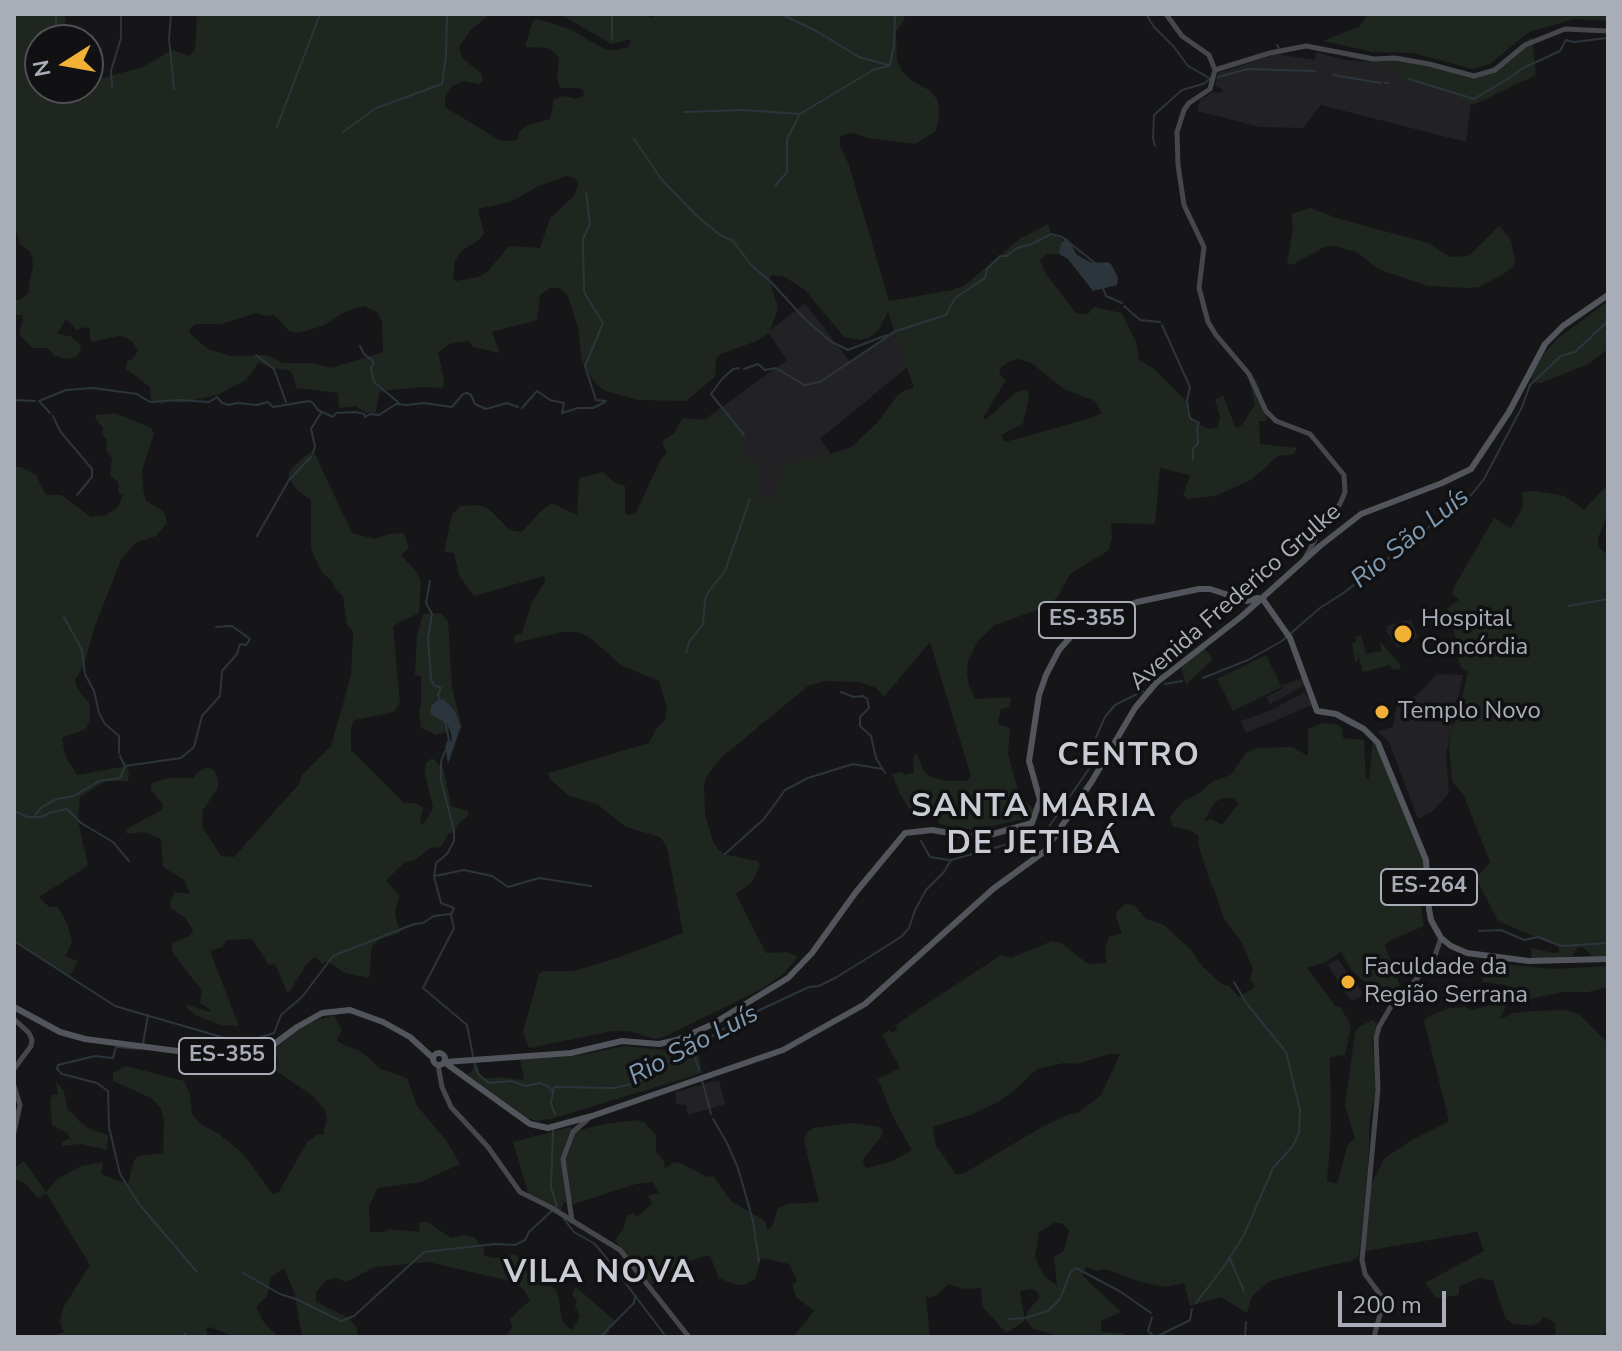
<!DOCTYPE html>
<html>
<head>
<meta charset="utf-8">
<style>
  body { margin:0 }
  #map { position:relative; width:1622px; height:1351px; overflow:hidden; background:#161618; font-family:"Nunito Sans",sans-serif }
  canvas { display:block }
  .frame { position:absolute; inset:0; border:16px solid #a8adb8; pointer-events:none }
  .north { position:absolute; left:24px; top:24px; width:80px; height:80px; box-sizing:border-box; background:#111113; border:2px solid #4d4f55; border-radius:50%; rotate:259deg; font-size:22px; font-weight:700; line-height:32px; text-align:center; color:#a8adb8 }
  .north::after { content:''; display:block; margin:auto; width:28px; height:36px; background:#f2b134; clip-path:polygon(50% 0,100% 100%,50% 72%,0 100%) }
  .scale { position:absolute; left:1338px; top:1291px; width:108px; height:36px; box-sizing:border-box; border:4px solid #a8adb8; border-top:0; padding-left:10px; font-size:24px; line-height:28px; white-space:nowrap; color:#a8adb8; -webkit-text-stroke:6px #111113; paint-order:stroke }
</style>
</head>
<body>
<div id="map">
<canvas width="1622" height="1351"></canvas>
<div class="frame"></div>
<div class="north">N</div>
<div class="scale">200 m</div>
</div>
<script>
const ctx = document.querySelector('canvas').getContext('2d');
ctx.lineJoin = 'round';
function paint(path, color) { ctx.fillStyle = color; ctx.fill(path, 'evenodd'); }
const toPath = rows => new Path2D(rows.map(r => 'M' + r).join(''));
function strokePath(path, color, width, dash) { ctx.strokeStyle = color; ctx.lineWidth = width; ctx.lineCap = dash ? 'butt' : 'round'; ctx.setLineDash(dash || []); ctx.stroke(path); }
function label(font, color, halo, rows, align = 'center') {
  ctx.font = font + ' "Nunito Sans",sans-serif'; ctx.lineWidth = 7; ctx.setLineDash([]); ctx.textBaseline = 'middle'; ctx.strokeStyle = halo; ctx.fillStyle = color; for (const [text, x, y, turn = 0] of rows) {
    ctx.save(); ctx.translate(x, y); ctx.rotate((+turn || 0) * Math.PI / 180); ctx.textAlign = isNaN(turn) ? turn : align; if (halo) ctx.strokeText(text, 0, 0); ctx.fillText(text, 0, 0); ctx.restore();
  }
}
paint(toPath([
  [1316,52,1345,60,1390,63,1474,81,1466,142,1321,105,1303,128,1260,127,1197,111,1200,100,1213,92,1221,93,1222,89,1215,86,1218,73,1277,54,1315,60],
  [805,303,850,362,899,326,922,355,820,439,835,459,762,513,701,422,787,360,768,332],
  [1411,619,1418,637,1398,648,1386,631,1388,630,1387,626],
  [1437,674,1463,675,1446,754,1449,793,1433,811,1418,819,1389,742,1377,731,1393,727,1397,701,1408,700,1418,694],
  [1303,678,1305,685,1270,704,1266,697,1282,689,1283,685],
  [1305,692,1312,705,1246,733,1241,721,1271,710],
  [1338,959,1349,976,1352,975,1363,994,1355,1000,1352,1001,1346,994,1328,965],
  [719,1080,725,1104,688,1115,686,1105,676,1104,675,1092]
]), '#222225');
paint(toPath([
  [14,14,64,14,66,22,59,28,59,33,62,40,40,40,40,88,88,88,88,82,143,67,172,50,190,56,195,49,197,14,490,14,470,31,459,47,462,58,481,73,483,82,479,84,464,81,451,87,445,97,445,107,501,141,511,141,518,139,519,132,527,125,550,119,554,99,565,96,575,99,584,96,583,90,578,88,560,88,557,76,559,58,554,52,547,48,525,47,533,20,539,19,572,30,604,49,616,50,629,47,631,39,611,44,560,14,645,14,651,18,658,14,905,14,904,21,896,31,897,61,903,73,912,81,931,91,938,101,939,116,936,131,915,144,868,138,852,133,840,136,840,146,849,165,889,301,952,290,965,285,1021,238,1048,224,1051,233,1063,240,1059,254,1047,254,1040,260,1046,274,1076,313,1088,314,1094,307,1122,313,1136,342,1139,360,1154,369,1187,402,1187,413,1193,422,1210,429,1218,427,1220,417,1215,400,1223,395,1234,424,1237,428,1243,424,1255,404,1249,380,1256,379,1265,404,1267,421,1259,421,1260,444,1297,448,1294,454,1278,456,1251,480,1215,496,1188,499,1183,495,1190,475,1160,468,1155,524,1111,523,1112,537,1109,550,1070,574,1058,596,1048,606,995,625,978,641,968,661,967,672,969,686,975,699,1011,697,1010,707,1001,709,998,724,1010,728,1008,754,1018,790,1015,795,1030,805,1035,811,1029,818,979,829,960,829,939,824,935,815,912,813,900,794,892,774,901,772,905,775,914,773,913,760,916,752,924,771,930,777,949,781,967,781,971,776,930,642,884,697,876,688,859,682,825,681,808,686,722,757,708,774,704,784,705,814,713,842,718,849,727,855,758,861,760,865,752,882,736,894,766,953,787,952,798,957,783,974,764,988,664,1037,655,1039,629,1031,613,1031,529,1048,523,1032,539,974,543,971,574,971,614,959,683,933,667,847,663,841,660,837,626,827,597,804,569,796,550,779,548,773,649,743,656,729,665,721,667,709,659,681,622,666,589,637,577,632,562,632,514,643,514,636,522,633,532,602,545,581,544,576,474,596,459,575,454,553,444,552,452,514,461,506,476,505,488,508,510,530,522,532,539,513,552,503,577,515,579,478,603,472,615,483,625,486,625,513,628,515,636,512,661,459,667,453,662,442,674,433,682,418,707,420,723,410,741,434,748,461,756,460,756,465,760,466,760,498,777,499,781,466,800,459,820,458,851,447,877,423,897,396,905,390,914,388,888,312,878,331,868,338,859,340,844,337,805,290,783,276,773,275,770,277,770,281,778,309,769,333,754,342,720,354,716,360,715,377,686,401,638,400,605,391,595,383,582,362,578,328,568,296,562,289,551,287,540,295,537,320,492,332,500,353,473,347,469,341,450,344,438,352,444,380,443,388,420,387,382,391,379,393,376,412,366,413,356,406,339,408,338,393,296,388,292,373,288,370,272,368,259,362,246,380,217,395,180,403,170,401,162,404,151,400,150,387,126,369,127,361,133,359,138,351,133,342,125,337,118,336,93,342,90,340,90,329,86,327,76,330,66,319,57,334,70,336,80,344,81,350,76,357,66,359,55,356,48,348,32,348,19,334,23,319,22,315,14,315,14,300,20,300,28,293,33,265,31,253,20,244,14,224],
  [566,176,575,178,578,185,574,196,550,218,540,248,509,246,487,272,478,277,456,281,453,278,455,260,463,250,479,240,484,233,478,209,510,202,539,186],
  [364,306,378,313,382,322,383,352,331,368,314,363,282,363,266,355,230,356,208,349,191,335,189,330,195,324,222,324,256,313,265,316,274,315,289,331,299,333,322,326,347,311],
  [1018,359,1031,363,1064,389,1095,401,1102,413,1091,418,1005,442,1001,435,1023,424,1029,397,1027,390,1016,392,987,419,984,419,984,416,1006,380,999,374,1001,368,1010,361],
  [1368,14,1608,14,1608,21,1574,19,1529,32,1490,64,1472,69,1413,53,1373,52,1323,41,1360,26],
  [1532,37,1536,73,1534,76,1473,105,1447,92,1401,78,1403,72,1396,67,1350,58,1350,53,1385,58,1402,57,1472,75,1487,72],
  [1310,208,1337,218,1428,243,1451,257,1467,256,1473,252,1499,226,1511,240,1515,261,1512,268,1505,273,1479,287,1469,288,1428,286,1378,269,1356,252,1334,246,1324,247,1292,265,1287,263,1293,228,1291,214],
  [1608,301,1608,349,1588,364,1541,383,1532,382,1531,376,1542,356,1557,339],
  [115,413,151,428,154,434,142,470,143,488,146,501,164,512,167,523,156,536,135,543,121,560,95,626,84,665,75,680,77,688,90,704,90,721,86,729,62,738,65,755,77,775,127,766,129,775,128,781,106,781,80,797,78,820,88,866,39,897,49,907,57,906,67,923,72,942,65,956,78,961,69,978,14,940,14,467,21,467,36,475,46,495,61,495,91,517,106,515,118,507,123,495,119,494,118,482,110,476,112,459,106,450,107,439,102,435,103,428,95,418,96,415],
  [313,450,352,533,375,539,389,534,404,533,409,548,401,555,415,570,421,581,419,613,393,626,400,703,394,712,355,720,351,727,351,750,404,803,415,803,423,807,420,823,423,825,433,808,425,774,426,763,432,758,444,770,451,806,468,811,469,815,460,822,454,832,448,834,441,847,430,848,415,860,405,862,386,880,399,895,395,914,400,933,380,939,372,946,369,978,345,973,327,961,323,964,315,957,306,965,288,994,275,964,269,965,252,939,227,940,222,947,210,951,239,1026,221,1025,197,1016,187,1008,187,1005,210,1012,210,1010,200,1003,202,991,172,952,172,944,191,935,193,930,185,918,171,908,170,901,175,892,190,894,184,880,163,867,161,839,144,832,127,834,126,829,162,810,163,805,151,790,151,783,169,778,194,778,196,773,208,767,214,770,218,779,218,788,203,810,202,826,221,856,234,857,299,784,302,775,331,746,351,675,353,631,347,625,343,596,336,590,331,580,323,574,311,549,311,500,295,488,289,478,289,472,296,464],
  [1608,484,1608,514,1598,538,1598,546,1608,556,1608,958,1595,958,1582,947,1577,948,1568,963,1532,963,1531,948,1554,953,1559,952,1559,947,1498,921,1476,878,1490,862,1464,796,1452,781,1449,746,1451,730,1458,716,1468,671,1461,668,1453,643,1457,642,1447,608,1459,600,1452,594,1454,587,1494,518,1511,528,1523,507,1522,492,1536,491,1565,496,1584,510],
  [441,613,448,621,452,688,462,728,460,728,455,711,444,699,436,716,447,724,450,731,436,735,421,728,419,710,421,703,421,676,415,675,417,636,423,614],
  [1361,635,1366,654,1381,651,1380,641,1400,664,1401,669,1392,670,1390,665,1363,672,1358,654,1358,660,1355,662,1352,644,1356,642,1355,637],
  [1203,646,1213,659,1186,685,1181,665],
  [1266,655,1282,687,1233,711,1217,679],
  [1323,723,1336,724,1342,728,1343,738,1364,740,1366,779,1369,778,1373,739,1380,750,1424,861,1425,870,1421,909,1424,926,1389,941,1385,946,1402,991,1377,1005,1369,1000,1365,995,1365,982,1351,970,1341,952,1324,963,1307,968,1336,1007,1340,1006,1351,1026,1345,1055,1330,1057,1331,1131,1327,1181,1337,1184,1348,1144,1355,1139,1345,1105,1355,1032,1360,1026,1373,1020,1377,1024,1372,1042,1377,1082,1370,1119,1368,1168,1359,1256,1352,1261,1322,1267,1270,1281,1252,1296,1247,1313,1221,1297,1190,1306,1184,1283,1165,1287,1141,1282,1105,1269,1097,1271,1086,1267,1082,1275,1121,1312,1101,1321,1101,1332,1123,1333,1126,1337,1063,1337,1033,1329,1026,1320,1027,1312,1039,1298,1038,1292,1032,1289,1020,1291,1025,1321,1006,1333,982,1306,981,1288,964,1289,948,1284,938,1294,929,1298,926,1296,930,1337,793,1337,814,1311,796,1297,793,1287,793,1284,797,1281,789,1264,761,1258,755,1279,745,1285,736,1285,719,1278,710,1256,700,1257,674,1268,652,1285,615,1241,623,1229,627,1216,633,1213,637,1217,652,1204,648,1196,659,1193,653,1182,636,1184,574,1204,564,1202,561,1210,556,1211,530,1199,513,1142,570,1127,576,1131,605,1124,637,1120,645,1123,656,1135,656,1152,664,1161,665,1169,672,1163,679,1162,707,1177,713,1176,731,1201,765,1221,767,1230,772,1227,778,1208,787,1204,819,1202,804,1141,807,1132,814,1128,852,1123,879,1127,883,1130,882,1136,864,1158,863,1163,866,1168,890,1162,912,1150,893,1117,878,1079,900,1068,882,1035,889,1030,893,1033,897,1029,895,1026,919,1009,1001,955,1011,958,1052,941,1061,943,1088,964,1107,963,1105,948,1109,937,1122,933,1116,917,1117,911,1125,904,1134,905,1146,919,1164,925,1191,950,1203,967,1223,985,1229,986,1239,997,1255,987,1250,979,1253,969,1242,943,1224,919,1215,892,1209,879,1198,843,1199,836,1190,830,1173,827,1170,817,1182,802,1199,793,1213,781,1231,775,1246,753,1257,748,1293,747,1308,756,1308,729],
  [1224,798,1234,799,1239,803,1222,825,1211,819,1204,821,1215,802],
  [1110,1054,1120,1054,1101,1095,1078,1113,1069,1114,1040,1128,963,1174,956,1174,936,1146,933,1127,970,1115,998,1102,1013,1092,1037,1069,1064,1063,1076,1064],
  [1054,1223,1061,1223,1069,1230,1064,1251,1054,1257,1057,1286,1044,1276,1035,1257,1039,1232],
  [1482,962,1553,969,1608,966,1608,987,1588,992,1563,992,1529,999,1505,985,1483,982],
  [1496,1001,1508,1002,1499,1020,1513,1013,1534,1011,1564,1010,1579,1014,1608,1043,1608,1328,1602,1337,1556,1337,1555,1323,1544,1317,1539,1323,1531,1326,1511,1323,1505,1317,1493,1281,1481,1278,1459,1286,1459,1295,1436,1298,1425,1283,1484,1251,1477,1232,1365,1251,1371,1185,1384,1159,1410,1141,1449,1121,1424,1021,1429,1016,1449,1008,1466,1007,1472,1010,1495,1004],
  [334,1015,342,1031,337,1038,338,1042,362,1052,380,1069,407,1078,417,1106,446,1140,460,1164,421,1182,378,1188,369,1206,370,1232,384,1232,390,1229,419,1232,420,1222,428,1222,451,1238,466,1235,474,1237,484,1250,484,1256,496,1258,515,1254,555,1289,558,1295,562,1320,571,1330,580,1317,575,1306,577,1301,572,1294,576,1287,615,1321,608,1328,610,1332,602,1337,505,1337,512,1328,510,1319,530,1300,523,1289,514,1282,428,1262,375,1267,346,1282,336,1278,327,1280,316,1292,316,1302,349,1318,356,1327,359,1337,302,1337,294,1292,284,1268,271,1277,267,1296,256,1307,263,1321,278,1337,235,1337,210,1327,206,1329,208,1337,48,1337,64,1332,60,1323,63,1308,90,1265,46,1193,38,1198,26,1184,14,1178,14,1168,24,1161,46,1192,57,1179,81,1166,103,1162,101,1174,128,1184,134,1160,139,1156,163,1153,164,1121,161,1108,151,1098,113,1081,113,1073,126,1066,184,1081,190,1094,192,1114,202,1125,219,1134,243,1154,273,1194,279,1192,307,1142,318,1134,323,1135,327,1118,325,1110,313,1096,276,1071,278,1062,274,1048,306,1024],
  [707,1032,712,1042,698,1050,702,1073,551,1119,535,1121,526,1117,467,1074,472,1072,473,1068,478,1067,482,1079,498,1077,521,1080,524,1079,520,1059,576,1056,625,1046,664,1050,685,1044],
  [56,1082,64,1091,67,1108,80,1122,92,1130,108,1135,107,1150,80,1144,63,1146,61,1142,70,1138,67,1133,52,1125,50,1101,52,1095,58,1095]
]), '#1e261f');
paint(toPath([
  [1067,238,1077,255,1092,263,1107,262,1111,264,1118,278,1117,285,1093,291,1068,259,1059,254,1061,243],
  [444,699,455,711,461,726,448,764,445,746,452,739,450,730,447,724,431,714,431,707,436,701]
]), '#2c353c');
strokePath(toPath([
  [56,14,56,26,62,40],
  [171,14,169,39,174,89],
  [781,14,818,32,859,57,888,65],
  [1146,14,1154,27,1174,47,1188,66,1209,78],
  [612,39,612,14],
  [1277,45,1279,48],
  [890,65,894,45,895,14],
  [1333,75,1381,83],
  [1218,77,1248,69,1315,71],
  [1409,79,1474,99,1511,77,1521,69,1560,51,1566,40,1574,42,1607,38],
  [1385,83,1388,83],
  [112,87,111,71,121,38,121,14],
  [684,112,745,110,799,114],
  [277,127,320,14],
  [343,132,376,108,442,84,446,56,447,14],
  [634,139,662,180,696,215,720,235,733,241,752,266,771,282,805,319,830,341,848,350,887,335],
  [1155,146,1153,138,1154,115,1182,90,1203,84,1211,78],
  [775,186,787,172,787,139,800,114,873,70,889,66],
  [586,192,590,224,583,239,584,292,603,323,585,366,596,400,606,401],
  [1103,288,1106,296,1122,303],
  [1124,306,1140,320,1160,322],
  [1162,325,1190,387,1187,400,1189,415,1191,419,1199,423,1197,428,1198,443,1193,449,1193,460],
  [360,346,364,354,374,362,371,369,374,382,399,403],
  [256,355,274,369,286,402],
  [739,368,733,369,722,379,711,394,744,435],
  [744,369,758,364,765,370,776,368,804,385,820,382,896,331,946,315,955,298,985,278,987,269,1000,256,1006,256,1017,248,1032,244,1051,234,1062,237,1095,263],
  [14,400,35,401],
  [39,401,66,390,93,388,137,394,150,402,179,400,209,402,217,397,222,403,229,405,237,403,257,405,268,402,273,407,309,401,313,403,318,410,333,417,336,413,356,412,364,414,365,417,370,414,379,415,396,404,407,405,424,403,452,407,463,394,467,393,471,395,475,404,486,409,507,403,518,407],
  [40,402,50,413],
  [522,408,537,391,550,400,564,403,562,413,578,408,593,408,605,402],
  [53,416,60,431,92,469,92,477,77,495],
  [313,453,315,446,311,429,321,413],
  [257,536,289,480,311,457],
  [430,581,426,603,432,614,428,638,431,679,434,685,441,688,438,695,440,700],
  [1568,606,1608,599],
  [64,617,82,650,85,674,94,691,99,713,105,724,119,736,119,753],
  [686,653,689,642,703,624,705,599,709,591,725,571,750,499],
  [1203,678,1248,660,1282,641,1320,608,1342,594,1472,494,1484,479,1522,407,1530,385,1561,356,1575,352,1608,321],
  [1165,684,1182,681],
  [841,692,854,697,863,696,867,699,869,708,860,717,860,726,871,736,876,758,885,773],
  [445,722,449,739,447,745],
  [445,751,441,761,441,780,454,831,454,841,447,854,436,863,434,877,441,903,454,908,451,915,454,928,423,988,467,1025,473,1056],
  [125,766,181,758,194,747,202,716,220,696,222,671,237,654,240,644,246,645,250,639,232,626,216,627],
  [14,815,17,812,27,817,41,817,52,812,67,809,81,823,113,842,129,861],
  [35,815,42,807,57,799,74,796,99,781,120,778,125,766,120,756],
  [921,841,930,857,949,860],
  [725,854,764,819,785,790,808,778,853,764,882,769],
  [435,876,464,870,492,876,508,887,539,878,591,886],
  [1479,931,1501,930,1524,940,1538,937,1562,946,1608,943],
  [14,941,115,1006,242,1043,274,1033,281,1015,302,997,333,956,414,924,423,923,434,916,450,914],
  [143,1044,148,1015],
  [139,1049,116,1047,113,1058,95,1056,58,1065,57,1069,62,1074,97,1083,108,1091,109,1127,120,1174,139,1204,197,1272],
  [693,1051,699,1070],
  [474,1062,478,1074,489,1083,512,1081,525,1086,540,1083,549,1087,553,1093],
  [702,1080,711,1114],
  [555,1115,551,1103,554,1087,615,1088,638,1082,666,1062,684,1057,698,1045,736,1021,809,987,819,986,837,977,901,937,909,928,915,910,926,890,944,872,951,860,1037,836,1048,828,1091,766,1094,742,1105,717,1115,705,1143,691],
  [713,1119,727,1143,738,1168,753,1221,759,1262],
  [553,1130,551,1188,557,1206],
  [564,1219,574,1232,595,1244,608,1260,664,1334],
  [1230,1259,1244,1291],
  [243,1273,280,1294,296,1299,341,1321,354,1316,424,1252,495,1244,515,1245,525,1240,529,1232,557,1206],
  [1196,1303,1225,1265,1244,1235,1273,1168,1293,1146,1299,1132,1300,1110,1286,1052,1247,1004,1234,982],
  [1152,1317,1148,1331,1155,1337],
  [1009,1319,1025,1318,1048,1311,1060,1299,1070,1273,1076,1268,1121,1292,1151,1313],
  [185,1333,186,1337],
  [600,1337,634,1303,635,1297],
  [1156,1337,1190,1320,1192,1309],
  [1245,1337,1246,1322]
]), '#2c353c', 2);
strokePath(toPath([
  [1166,14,1182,36,1209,55,1215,70,1210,89,1189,103,1184,110,1177,132,1178,165,1184,205,1204,247,1199,288,1208,322,1216,335,1249,374,1266,411,1276,421,1310,434,1344,475,1345,492,1340,504,1325,521,1304,560],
  [1215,70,1270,53,1306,46,1374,59,1395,58,1429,64,1474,76,1495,70,1525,45,1565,29,1608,31],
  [14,1019,29,1033,32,1040,31,1046,14,1069],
  [438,1065,442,1087,451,1107,488,1147,520,1192,550,1207,620,1250,689,1337],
  [14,1086,20,1105,14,1132],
  [572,1221,563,1159,573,1132,588,1119],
  [1374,1337,1383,1303,1382,1297,1365,1274,1362,1260,1378,1089,1376,1038,1379,1027,1390,1008,1433,961,1441,938]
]), '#45474d', 5);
strokePath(toPath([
  [1262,598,1290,638,1317,711,1336,714,1364,729,1378,743,1426,860,1429,909,1431,920,1441,938,1451,946,1467,953,1529,961,1608,959],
  [14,1007,60,1032,85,1039,216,1056,254,1055,269,1048,297,1027,322,1013,350,1010,383,1022,410,1037,433,1058],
  '433 1059a6 6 0 1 1 12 0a6 6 0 1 1-12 0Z',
  [444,1062,530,1124,548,1128,592,1116,783,1050,865,1004,993,889,1045,851,1092,781,1135,708,1156,683,1242,616,1320,546,1361,514,1442,483,1471,469,1509,412,1545,344,1563,326,1608,295],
  [445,1062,571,1053,622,1041,659,1044,677,1040,711,1025,788,978,812,953,856,892,905,833,932,830,979,838,1032,823,1040,800,1029,761,1039,695,1046,675,1059,650,1083,623,1137,602,1199,589,1210,589,1247,601,1258,598]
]), '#53555c', 6);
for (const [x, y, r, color] of [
  [1403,634,10,"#f2b134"],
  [1382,712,8,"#f2b134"],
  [1348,982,8,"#f2b134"]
]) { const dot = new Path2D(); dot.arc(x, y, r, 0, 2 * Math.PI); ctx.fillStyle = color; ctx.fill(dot); strokePath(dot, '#111113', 3); }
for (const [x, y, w] of [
  [1087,620,96],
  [1429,887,96],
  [227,1056,96]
]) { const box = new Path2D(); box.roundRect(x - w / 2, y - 18, w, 36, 6); ctx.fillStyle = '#111113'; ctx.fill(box); strokePath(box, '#a8adb8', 2); }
label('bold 22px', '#a8adb8', null, [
  ["ES-355",1087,620],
  ["ES-264",1429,887],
  ["ES-355",227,1056]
]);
label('24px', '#a8adb8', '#111113', [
  ["Avenida Frederico Grulke",1236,598,-41]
]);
label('24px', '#a8adb8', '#111113', [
  ["Hospital",1421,620],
  ["Concórdia",1421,648],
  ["Templo Novo",1398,712],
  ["Faculdade da",1364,968],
  ["Região Serrana",1364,996]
], 'left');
label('italic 26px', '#7f9bb3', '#111113', [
  ["Rio São Luís",1411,539,-39],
  ["Rio São Luís",694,1046,-28]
]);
ctx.letterSpacing = '2px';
label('bold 32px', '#c9ccd4', '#111113', [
  ["CENTRO",1129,757],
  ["SANTA MARIA",1034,808],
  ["DE JETIBÁ",1034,845],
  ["VILA NOVA",600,1274]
]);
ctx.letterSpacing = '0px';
</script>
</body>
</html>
